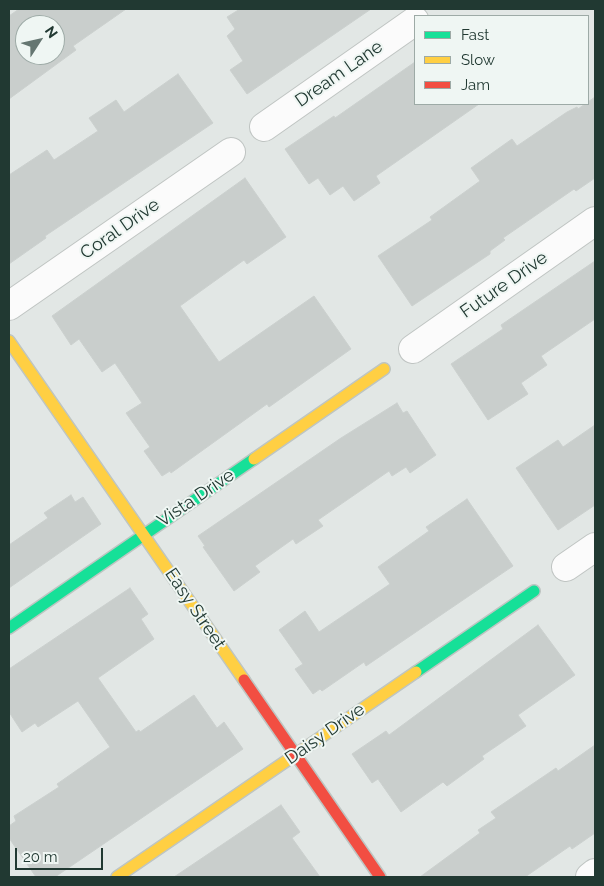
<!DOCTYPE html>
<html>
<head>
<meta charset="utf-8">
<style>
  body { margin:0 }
  #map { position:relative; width:604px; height:886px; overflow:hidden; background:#e2e7e5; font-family:Raleway,sans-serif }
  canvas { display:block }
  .frame { position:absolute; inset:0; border:10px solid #213932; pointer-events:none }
  .legend { position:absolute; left:414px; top:15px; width:175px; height:90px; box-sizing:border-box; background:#eff6f3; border:1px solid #9daaa6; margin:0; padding:6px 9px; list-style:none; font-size:15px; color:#213932 }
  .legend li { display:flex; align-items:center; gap:10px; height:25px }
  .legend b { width:25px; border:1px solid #9daaa6 }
  .north { position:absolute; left:15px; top:15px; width:50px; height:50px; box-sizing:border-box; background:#eff6f3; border:1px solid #9daaa6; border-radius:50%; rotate:55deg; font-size:14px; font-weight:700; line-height:20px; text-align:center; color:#213932 }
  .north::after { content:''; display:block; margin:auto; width:18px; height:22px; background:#657671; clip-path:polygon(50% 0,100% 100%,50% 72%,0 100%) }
  .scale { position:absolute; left:15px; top:848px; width:88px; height:22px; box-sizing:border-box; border:2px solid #213932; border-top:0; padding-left:6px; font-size:15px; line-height:18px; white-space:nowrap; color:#213932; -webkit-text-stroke:4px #eff6f3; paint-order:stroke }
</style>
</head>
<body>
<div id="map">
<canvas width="604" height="886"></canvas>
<div class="frame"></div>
<ul class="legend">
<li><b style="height:6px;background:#16e098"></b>Fast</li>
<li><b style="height:6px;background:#ffcf43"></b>Slow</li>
<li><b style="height:6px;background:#f24e42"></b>Jam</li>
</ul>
<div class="north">N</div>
<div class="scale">20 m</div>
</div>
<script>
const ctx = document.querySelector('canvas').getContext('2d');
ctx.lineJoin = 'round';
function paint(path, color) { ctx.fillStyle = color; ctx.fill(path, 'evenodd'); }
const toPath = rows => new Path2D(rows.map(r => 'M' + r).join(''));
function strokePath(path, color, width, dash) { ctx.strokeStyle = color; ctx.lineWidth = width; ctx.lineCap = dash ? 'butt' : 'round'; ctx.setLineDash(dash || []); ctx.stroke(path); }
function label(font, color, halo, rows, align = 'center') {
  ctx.font = font + ' Raleway,sans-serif'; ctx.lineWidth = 4; ctx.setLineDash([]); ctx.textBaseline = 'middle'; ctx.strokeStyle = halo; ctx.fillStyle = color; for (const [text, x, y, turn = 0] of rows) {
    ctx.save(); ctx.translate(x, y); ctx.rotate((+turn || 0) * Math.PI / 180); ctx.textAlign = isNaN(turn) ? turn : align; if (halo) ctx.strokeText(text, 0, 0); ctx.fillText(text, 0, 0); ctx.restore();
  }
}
const building = toPath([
  [19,9,126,9,73,46,76,50,9,99,9,16,19,9],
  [25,25,55,25,55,55,25,55,25,25],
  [240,9,371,9,247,94,230,70,243,61,227,36,235,29,227,17,240,9],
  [415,62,415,104,479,104,376,176,380,183,354,201,343,186,330,195,318,178,309,184,285,149,334,116,335,118,415,62],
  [178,74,213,123,45,236,46,238,9,264,9,175,47,150,54,160,98,131,89,118,116,100,124,112,178,74],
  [595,97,595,178,576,191,574,189,503,238,505,240,490,251,490,254,412,306,378,256,432,220,430,217,480,181,471,168,512,139,517,146,567,112,577,107,578,109,595,97],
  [245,178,286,237,247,264,244,260,180,306,219,362,314,296,351,349,269,407,267,404,171,473,170,471,162,476,144,451,150,447,126,413,142,403,115,363,102,372,79,339,71,345,52,316,245,178],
  [595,261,595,319,541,356,547,365,521,383,528,394,488,420,451,364,503,329,501,325,595,261],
  [397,403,403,413,407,411,436,455,410,473,406,467,392,476,389,471,318,520,323,526,296,544,293,539,255,566,260,572,234,591,203,547,205,546,198,536,341,438,397,403],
  [595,425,595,505,558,530,516,468,558,440,563,447,595,425],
  [71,495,75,502,83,497,101,524,9,588,9,545,48,518,44,513,71,495],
  [467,499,513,566,366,666,364,662,322,691,320,689,313,694,295,669,303,664,279,630,305,611,319,632,390,584,378,567,429,531,426,527,467,499],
  [130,588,148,614,141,619,154,639,98,678,136,732,139,730,140,732,194,695,217,728,224,722,243,749,55,877,36,877,9,838,9,826,16,821,14,816,59,787,57,784,110,747,78,701,38,727,35,723,22,732,9,712,9,669,130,588],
  [538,625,575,675,518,715,526,726,482,756,484,759,447,786,443,782,401,812,378,779,372,783,352,754,386,731,389,735,538,625],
  [595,745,595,833,572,849,570,846,525,877,420,877,480,833,478,830,496,818,491,812,556,768,558,771,595,745],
  [281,805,300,832,292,838,320,877,174,877,281,805]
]);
paint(building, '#c9cecc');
strokePath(building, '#cbd0ce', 1);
const street = toPath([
  [264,127,415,21],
  [9,306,231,152],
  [413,349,595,221],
  [566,567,595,547],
  [590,877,595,873]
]);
const fast = toPath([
  [9,628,254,459],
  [416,672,534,591]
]);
const slow = toPath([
  [9,341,244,680],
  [254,459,384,369],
  [117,877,416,672]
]);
const jam = toPath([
  [244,680,380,877]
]);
strokePath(street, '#bfc4c2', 30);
strokePath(fast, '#bec5c2', 14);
strokePath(slow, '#bec5c2', 14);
strokePath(jam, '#bec5c2', 14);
strokePath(street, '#fbfbfb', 28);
strokePath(fast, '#16e098', 11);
strokePath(slow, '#ffcf43', 11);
strokePath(jam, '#f24e42', 11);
label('18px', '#213932', '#eff6f3', [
  ["Dream Lane",339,74,-35],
  ["Coral Drive",120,229,-35],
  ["Future Drive",504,285,-35],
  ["Vista Drive",196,498,-34],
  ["Easy Street",195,609,56],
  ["Daisy Drive",325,734,-35]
]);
</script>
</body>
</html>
